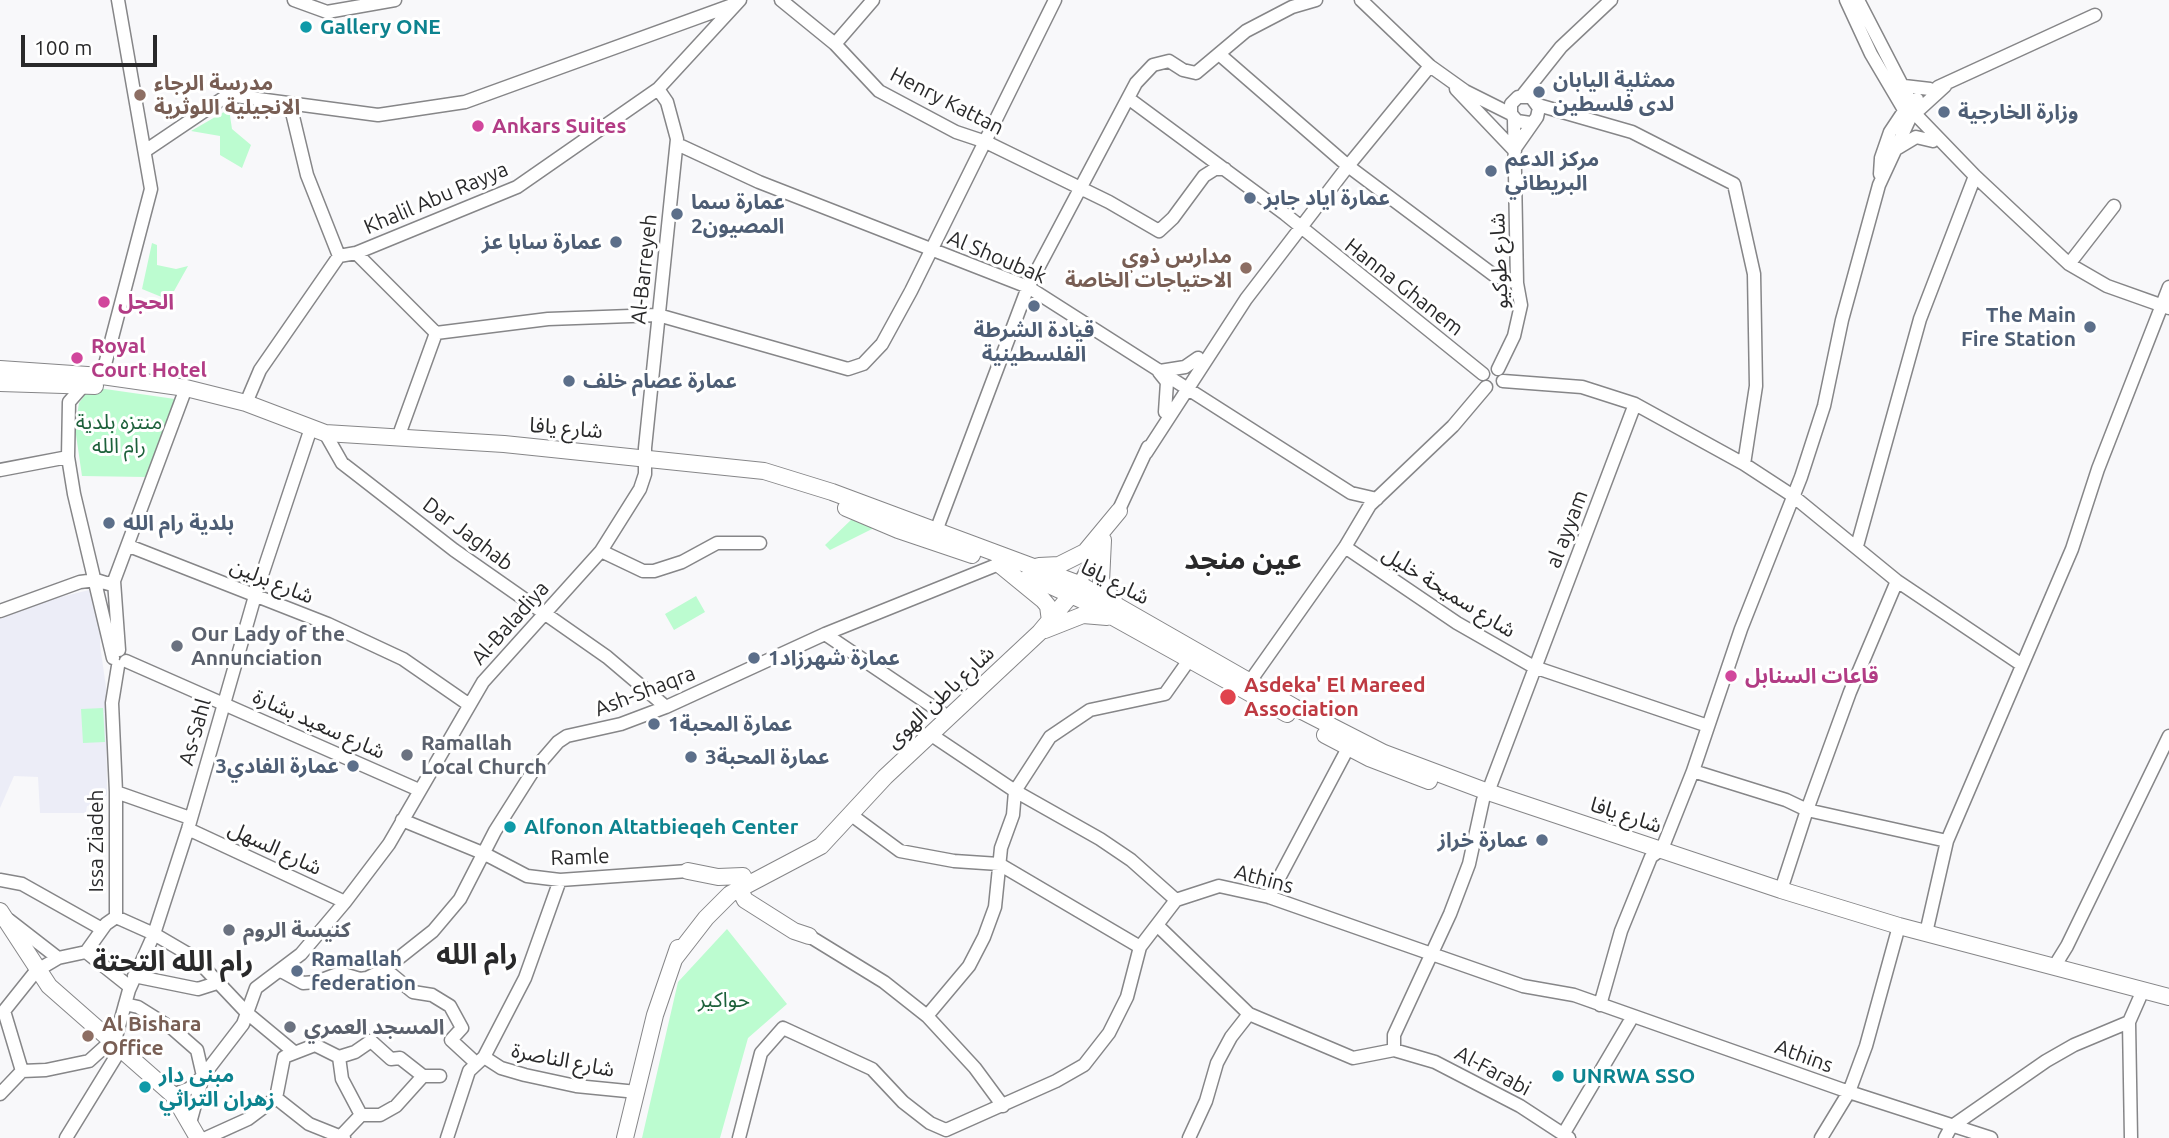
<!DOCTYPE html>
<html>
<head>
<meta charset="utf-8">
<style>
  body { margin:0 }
  #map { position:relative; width:2169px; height:1138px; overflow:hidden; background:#f8f8fa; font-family:Ubuntu,sans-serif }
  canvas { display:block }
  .scale { position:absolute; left:21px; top:35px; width:136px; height:32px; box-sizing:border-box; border:4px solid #29292a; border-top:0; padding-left:9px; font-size:21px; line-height:24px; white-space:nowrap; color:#29292a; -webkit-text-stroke:5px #fff; paint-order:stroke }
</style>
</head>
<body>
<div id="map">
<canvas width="2169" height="1138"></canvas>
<div class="scale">100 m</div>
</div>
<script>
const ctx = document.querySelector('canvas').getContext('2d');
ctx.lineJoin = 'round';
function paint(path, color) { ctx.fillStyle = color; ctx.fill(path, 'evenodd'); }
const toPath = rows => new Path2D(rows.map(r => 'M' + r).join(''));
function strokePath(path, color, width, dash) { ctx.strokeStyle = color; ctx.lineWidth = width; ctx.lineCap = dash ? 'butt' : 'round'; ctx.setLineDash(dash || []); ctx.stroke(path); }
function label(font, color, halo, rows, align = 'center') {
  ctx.font = font + ' Ubuntu,"Noto Sans Arabic",sans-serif'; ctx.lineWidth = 6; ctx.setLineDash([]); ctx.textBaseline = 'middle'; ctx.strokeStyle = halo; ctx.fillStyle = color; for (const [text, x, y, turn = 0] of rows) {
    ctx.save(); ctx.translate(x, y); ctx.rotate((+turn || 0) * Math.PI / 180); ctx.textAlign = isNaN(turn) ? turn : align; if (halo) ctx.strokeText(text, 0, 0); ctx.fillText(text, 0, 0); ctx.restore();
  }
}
paint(toPath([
  [89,590,101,621,100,645,106,687,107,795,98,803,87,806,86,813,40,813,38,777,14,776,0,808,0,612]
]), '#ecedf7');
paint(toPath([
  [229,109,232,129,251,145,242,168,220,155,220,136,191,131],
  [152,243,157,245,157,265,176,269,188,266,169,300,142,289],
  [91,387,175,399,151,468,145,477,82,476,75,428,79,403],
  [853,518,874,528,830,550,825,545],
  [696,596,705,612,674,630,665,614],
  [103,708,105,742,83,743,81,709],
  [727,929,787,1004,748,1038,720,1138,642,1138,678,982]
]), '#bcfcd0');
const minor = toPath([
  [294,0,327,12,395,0],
  [781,0,835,44,879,91,956,132,986,142,1109,202,1159,231,1173,218,1204,176,1215,169,1225,169],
  [1361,0,1430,66,1465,91,1511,114],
  [1846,0,1871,54,1907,115],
  [1858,0,1919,118,1975,176,2069,264,2107,286,2169,308],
  [835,44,873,0],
  [1219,54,1348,166,1495,276,1517,283],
  [1898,82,1904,86,1930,89],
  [1938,87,2095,15],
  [1456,89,1515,151],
  [1522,96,1561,47,1611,0],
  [1128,98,1285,214,1483,374],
  [290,104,307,175,339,256],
  [1538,105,1632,132,1734,184,1754,274,1756,386,1744,464],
  [677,144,759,182,1028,287,1351,493,1377,499],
  [1516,147,1537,117,1539,108,1531,97,1518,97,1511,104,1511,114,1517,121,1530,123],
  [1896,149,1916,137,1933,141],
  [145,151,228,95,378,115,465,102,735,4],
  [1880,174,1881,158,1890,132,1904,111,1917,99],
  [356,253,436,333,399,435],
  [2069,264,2114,206],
  [436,333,548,319,658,315,848,369,863,364,882,344,911,291,1055,0],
  [1498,369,1514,336,1521,305,1517,283,1514,119],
  [1160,371,1185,367,1198,358],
  [1159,372,1167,382,1165,412],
  [1503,381,1582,387,1635,404,1744,464,1793,496,1897,581,2022,665],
  [246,403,260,370,339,256,356,253,517,187,658,89,740,0],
  [325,433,342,463,355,473,454,550,607,657,666,707],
  [1146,453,1246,299,1348,166,1430,66],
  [0,470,68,457],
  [1116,516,1148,447],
  [936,531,1028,287,1136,83,1153,65,1169,61,1183,70,1196,73,1246,31,1292,7,1316,0],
  [129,546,328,624,403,659,468,704],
  [1857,546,1920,319,1975,176],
  [1345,547,1457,623,1534,667,1708,726],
  [601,551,643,571,654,571,682,562,717,543,760,543],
  [114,581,119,650],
  [1079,584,1102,542],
  [0,611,80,582,96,580,109,584,114,581,186,388],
  [825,634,948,717],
  [113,658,74,494,68,457,69,402,84,385,102,376,151,189,118,0],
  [126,661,419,790],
  [1251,680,1345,547,1370,505,1453,426,1486,387],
  [930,734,1015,791,1100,839,1131,860,1176,900],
  [1693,771,1741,629,1801,477,1824,406,1842,320,1879,185,1910,118,1945,86],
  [116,792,190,818],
  [1488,792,1635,404],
  [850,814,900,851,954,861,999,864,1140,947],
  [402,820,485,854,527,876,560,880,688,871],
  [188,829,345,902],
  [0,880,22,884,102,929],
  [1781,890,1807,810,1850,692,1897,581],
  [1269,897,1348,748],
  [116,917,154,934,195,958,247,1013,294,1052],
  [9,920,58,958],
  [1158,926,1249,1014,1231,1037,1217,1063,1206,1101,1189,1138],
  [1926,933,1947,841,2072,549,2098,469,2169,287],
  [809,936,884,982,927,1016,975,1068,1003,1106],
  [86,952,130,987],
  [2054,967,2067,946,2169,736],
  [385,969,413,992,432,995,450,1006,462,1028,451,1040,476,1063],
  [281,971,303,983,316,982,340,973,360,979,367,978,385,969,433,931,460,899,495,831,533,771,558,742,567,736,621,724,666,707,825,634,999,564],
  [134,976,198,989,220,982],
  [125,1004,138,1007,173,1029,197,1050,203,1076,190,1123],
  [1600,1005,1621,931,1651,857,1662,849,1693,771,1786,800,1807,810,1947,841],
  [1249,1014,1353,1058,1394,1050,1435,1062,1520,1106,1569,1138],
  [927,1016,969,966,984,937,995,907,1001,848,1013,815,1015,791,1050,737,1090,710,1165,694,1189,660],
  [114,1044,129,990,154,934,188,829,255,596,311,428],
  [1394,1050,1394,1035,1450,914,1469,864,1483,800],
  [339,1057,355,1052,371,1041,391,1059,400,1058,423,1076,440,1076],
  [484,1057,501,1068,525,1075,576,1086,637,1092],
  [22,1071,46,1070,89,1061,110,1042],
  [0,1094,22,1071,4,1011,36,971,58,958,86,952,106,924,116,917,116,792,112,703,118,666],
  [173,1095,190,1088,203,1076,243,1024,256,988,301,954,345,902,389,844,483,682,601,551,640,489,645,474,645,448,677,139,667,102,658,89],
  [276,1098,309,1124,344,1138],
  [1564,1133,1633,1016],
  [342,1135,361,1115,380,1115,396,1106,423,1076],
  [66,1138,120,1050],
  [206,1138,248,1119,276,1098,284,1057,315,1045,339,1057,342,1079,361,1115],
  [447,1138,469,1071,484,1057,525,978,560,880],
  [739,1138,761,1053,783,1028,872,1069,903,1102,930,1123,946,1130,1056,1081,1084,1065,1109,1033,1127,997,1140,947,1176,900,1219,886,1269,897,1523,986,1574,995,1849,1092,1991,1138],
  [1821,1138,1849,1092,1866,1046,1899,926],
  [1945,1138,1951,1127,2046,1061,2074,1045,2129,1022],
  [2131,1138,2129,1022,2140,997]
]);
const major = toPath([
  [0,369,102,376,186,388,246,403,325,433,504,444,764,471,832,492,1079,584,1294,707,1384,753,1488,792,1781,890,1899,926,2169,997],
  [0,383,95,386],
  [846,508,898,530,972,555],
  [1103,540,1101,582,1114,601],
  [999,564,1043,600,1048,606,1050,621],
  [1039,566,1059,565,1085,552,1119,511],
  [1029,576,1084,601,1287,714],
  [1045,630,1083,615,1107,617],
  [1325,735,1369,758,1429,781],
  [688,871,718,877,743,876,739,888,745,900,794,931,809,936],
  [0,911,49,986,173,1095,198,1138],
  [675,958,706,918,730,894,821,846,885,777,1040,632,1076,589],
  [625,1138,655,1015,678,948]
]);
strokePath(minor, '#868688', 15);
strokePath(major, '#868688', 18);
strokePath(minor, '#fff', 12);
strokePath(major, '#fff', 16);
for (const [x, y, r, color] of [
  [306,27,7,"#0f9aa8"],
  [1539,92,7,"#5c6f8a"],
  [140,95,7,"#8d6e63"],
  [1944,112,7,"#5c6f8a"],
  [478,126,7,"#d1479c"],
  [1491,171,7,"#5c6f8a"],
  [1250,198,7,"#5c6f8a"],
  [677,214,7,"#5c6f8a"],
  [616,242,7,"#5c6f8a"],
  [1246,268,7,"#8d6e63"],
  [104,302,7,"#d1479c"],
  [1034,306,7,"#5c6f8a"],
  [2090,327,7,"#5c6f8a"],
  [77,358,7,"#d1479c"],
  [569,381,7,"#5c6f8a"],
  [109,523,7,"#5c6f8a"],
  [177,646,7,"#6b7280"],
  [754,658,7,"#5c6f8a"],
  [1731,676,7,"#d1479c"],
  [1228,697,9,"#e0444e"],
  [654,724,7,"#5c6f8a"],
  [407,755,7,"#6b7280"],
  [691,757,7,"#5c6f8a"],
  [353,766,7,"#5c6f8a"],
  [510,827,7,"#0f9aa8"],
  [1542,840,7,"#5c6f8a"],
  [229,930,7,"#6b7280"],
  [297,971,7,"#5c6f8a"],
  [290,1027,7,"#6b7280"],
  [88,1036,7,"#8d6e63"],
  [1558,1076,7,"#0f9aa8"],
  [145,1087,7,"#0f9aa8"]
]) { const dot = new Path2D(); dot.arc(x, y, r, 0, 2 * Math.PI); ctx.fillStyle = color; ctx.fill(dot); strokePath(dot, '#fff', 2.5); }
label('bold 21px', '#0d838f', '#fff', [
  ["Gallery ONE",320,27],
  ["Alfonon Altatbieqeh Center",524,827],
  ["مبنى دار",159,1075],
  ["زهران التراثي",159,1099],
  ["UNRWA SSO",1572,1076]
], 'left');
label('bold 21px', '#4e5e75', '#fff', [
  ["ممثلية اليابان",1553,80],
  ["لدى فلسطين",1553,104],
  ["وزارة الخارجية",1958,112],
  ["مركز الدعم",1505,159],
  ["البريطاني",1505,183],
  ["عمارة اياد جابر",1264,198],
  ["عمارة سما",691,202],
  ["المصيون2",691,226],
  ["عمارة سابا عز",602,242,"right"],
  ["The Main",2076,315,"right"],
  ["Fire Station",2076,339,"right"],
  ["قيادة الشرطة",1034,330,"center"],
  ["الفلسطينية",1034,354,"center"],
  ["عمارة عصام خلف",583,381],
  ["بلدية رام الله",123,523],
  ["عمارة شهرزاد1",768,658],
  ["عمارة المحبة1",668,724],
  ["عمارة المحبة3",705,757],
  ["عمارة الفادي3",339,766,"right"],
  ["عمارة خراز",1528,840,"right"],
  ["Ramallah",311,959],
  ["federation",311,983]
], 'left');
label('bold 21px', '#785e54', '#fff', [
  ["مدرسة الرجاء",154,83],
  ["الانجيلية اللوثرية",154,107],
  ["مدارس ذوي",1232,256,"right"],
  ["الاحتياجات الخاصة",1232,280,"right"],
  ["Al Bishara",102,1024],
  ["Office",102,1048]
], 'left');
label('21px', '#29292a', '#fff', [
  ["Henry Kattan",947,101,27],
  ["Khalil Abu Rayya",436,198,-23],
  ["Al Shoubak",997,257,23],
  ["شارع طوكيو",1499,261,-92],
  ["Al-Barreyeh",644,269,-84],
  ["Hanna Ghanem",1404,287,38],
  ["شارع يافا",566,428,5],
  ["al ayyam",1567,529,-69],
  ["Dar Jaghab",468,534,37],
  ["شارع برلين",272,581,22],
  ["شارع يافا",1115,582,27],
  ["شارع سميحة خليل",1449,592,32],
  ["Al-Baladiya",510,623,-48],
  ["Ash-Shaqra",645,691,-21],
  ["شارع باطن الهوى",940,697,-43],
  ["شارع سعيد بشارة",319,724,24],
  ["As-Sahl",195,732,-74],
  ["شارع يافا",1626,815,18],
  ["Issa Ziadeh",96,841,-90],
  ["شارع السهل",275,848,25],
  ["Ramle",580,857,-2],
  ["Athins",1264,879,15],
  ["Athins",1804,1056,20],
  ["شارع الناصرة",563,1060,11],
  ["Al-Farabi",1493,1071,28]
]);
label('bold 21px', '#b23c85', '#fff', [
  ["Ankars Suites",492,126],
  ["الحجل",118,302],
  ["Royal",91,346],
  ["Court Hotel",91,370],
  ["قاعات السنابل",1745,676]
], 'left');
label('21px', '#1d613b', '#fff', [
  ["منتزه بلدية",119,422],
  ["رام الله",119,446],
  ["حواكير",724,1000]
]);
label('bold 21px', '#5b616d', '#fff', [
  ["Our Lady of the",191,634],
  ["Annunciation",191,658],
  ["Ramallah",421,743],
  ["Local Church",421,767],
  ["كنيسة الروم",243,930],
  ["المسجد العمري",304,1027]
], 'left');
label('bold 21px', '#be3a42', '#fff', [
  ["Asdeka' El Mareed",1244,685],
  ["Association",1244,709]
], 'left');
label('bold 28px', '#29292a', '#fff', [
  ["عين منجد",1243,560],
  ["رام الله",477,955],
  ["رام الله التحتة",173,962]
]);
</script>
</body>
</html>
